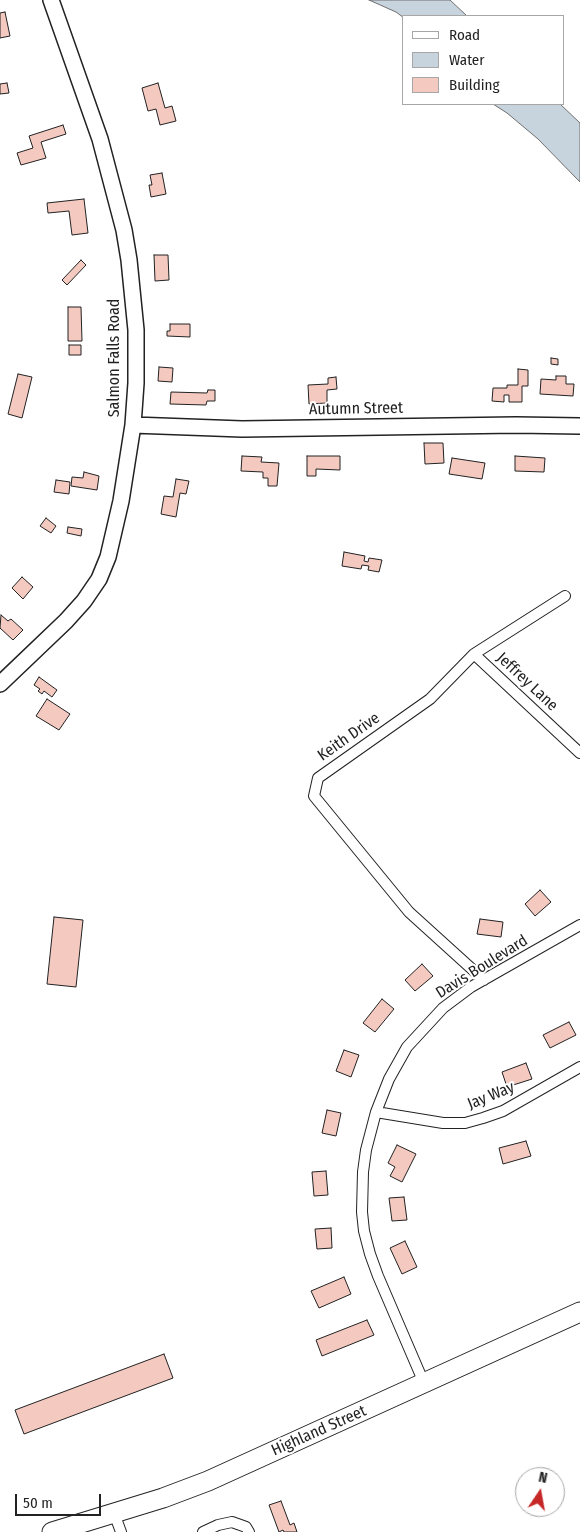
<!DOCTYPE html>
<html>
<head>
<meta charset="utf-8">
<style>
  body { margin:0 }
  #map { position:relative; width:580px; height:1532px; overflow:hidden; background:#fff; font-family:"Fira Sans Condensed",sans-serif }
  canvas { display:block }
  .legend { position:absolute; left:402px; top:15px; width:162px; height:90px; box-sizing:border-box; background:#fff; border:1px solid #a7a7a7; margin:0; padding:6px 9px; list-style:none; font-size:15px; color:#222 }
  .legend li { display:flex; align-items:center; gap:10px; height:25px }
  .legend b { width:25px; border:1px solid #a7a7a7 }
  .north { position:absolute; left:515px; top:1467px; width:50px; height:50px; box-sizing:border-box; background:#fff; border:1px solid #a7a7a7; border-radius:50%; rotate:12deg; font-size:14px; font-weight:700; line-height:20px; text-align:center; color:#222 }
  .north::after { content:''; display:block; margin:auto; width:18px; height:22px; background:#c62828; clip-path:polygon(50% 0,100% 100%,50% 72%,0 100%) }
  .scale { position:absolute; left:15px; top:1494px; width:86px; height:22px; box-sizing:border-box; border:2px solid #222; border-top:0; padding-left:6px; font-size:15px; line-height:18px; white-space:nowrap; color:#222; -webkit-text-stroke:4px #fff; paint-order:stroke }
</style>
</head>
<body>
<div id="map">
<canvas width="580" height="1532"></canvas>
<ul class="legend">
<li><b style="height:6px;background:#fff"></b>Road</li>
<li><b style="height:14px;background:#c7d3dd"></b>Water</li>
<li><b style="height:14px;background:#f3c9c0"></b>Building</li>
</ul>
<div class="north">N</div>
<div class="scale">50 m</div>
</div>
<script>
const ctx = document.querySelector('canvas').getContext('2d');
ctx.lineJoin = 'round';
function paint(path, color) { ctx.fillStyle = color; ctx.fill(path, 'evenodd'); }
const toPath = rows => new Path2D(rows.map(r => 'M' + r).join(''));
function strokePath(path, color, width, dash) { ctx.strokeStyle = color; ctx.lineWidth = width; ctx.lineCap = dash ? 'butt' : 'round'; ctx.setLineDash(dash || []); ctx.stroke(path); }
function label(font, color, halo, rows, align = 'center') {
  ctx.font = font + ' "Fira Sans Condensed",sans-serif'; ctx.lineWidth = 4; ctx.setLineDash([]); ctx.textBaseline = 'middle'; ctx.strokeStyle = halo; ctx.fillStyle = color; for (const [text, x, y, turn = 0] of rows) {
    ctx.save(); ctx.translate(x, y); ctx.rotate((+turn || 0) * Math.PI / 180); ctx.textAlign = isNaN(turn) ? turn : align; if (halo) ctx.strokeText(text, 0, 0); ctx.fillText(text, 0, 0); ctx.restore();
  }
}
const water = toPath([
  [369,0,450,0,467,16,404,16,404,18,396,12,369,0],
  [493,104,560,104,580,123,580,182,538,139,507,113,493,104]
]);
paint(water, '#c7d3dd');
strokePath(water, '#6f6f6f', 1);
const building = toPath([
  [5,12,10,36,0,38,0,13,5,12],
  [7,83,9,93,0,94,0,84,7,83],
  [158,83,165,108,172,106,176,121,160,125,156,109,148,111,142,88,158,83],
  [63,125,66,134,41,142,46,158,21,165,17,153,33,148,29,136,63,125],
  [162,173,166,194,151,197,149,185,152,185,150,175,162,173],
  [84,199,88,233,72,235,69,211,48,213,47,203,84,199],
  [154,255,168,255,169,280,155,281,154,255],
  [81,260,86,265,67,285,62,280,81,260],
  [68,307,81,307,82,341,68,341,68,307],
  [170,324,190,324,190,337,167,336,167,331,170,331,170,324],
  [69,345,81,345,81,355,69,355,69,345],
  [551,358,558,359,558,365,551,364,551,358],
  [159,367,173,368,172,382,158,381,159,367],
  [518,369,528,370,528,386,522,386,522,402,509,402,509,395,504,395,504,402,492,401,493,388,507,388,507,385,518,385,518,369],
  [18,374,32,377,22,418,8,414,18,374],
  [556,376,566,376,566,384,574,384,573,396,540,394,541,379,556,380,556,376],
  [336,377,337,389,327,390,327,403,309,404,308,385,328,384,328,378,336,377],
  [208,390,215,390,215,401,207,401,206,405,170,404,171,392,207,393,208,390],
  [424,443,443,443,444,463,425,464,424,443],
  [242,456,262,457,261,462,279,463,277,486,268,486,268,478,263,478,263,472,241,471,242,456],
  [307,456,340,456,340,470,316,469,316,476,307,476,307,456],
  [515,456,545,458,544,472,515,471,515,456],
  [452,458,485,463,482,479,449,474,452,458],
  [84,472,99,476,97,490,71,486,72,477,83,478,84,472],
  [176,479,189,481,186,494,180,493,176,517,161,514,164,496,173,497,176,479],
  [56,480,70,482,69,494,54,492,56,480],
  [46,518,56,526,51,533,40,526,46,518],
  [68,527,82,529,81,536,67,533,68,527],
  [344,552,365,556,364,561,368,562,369,558,382,560,379,572,368,570,369,566,362,565,361,569,342,566,344,552],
  [22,577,33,587,23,599,12,588,22,577],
  [1,615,8,621,11,619,23,630,13,640,0,628,1,615],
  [39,677,57,690,52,697,44,691,42,694,38,691,40,689,34,685,39,677],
  [47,699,70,714,59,730,36,716,47,699],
  [540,890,551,902,535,916,525,904,540,890],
  [54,917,83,920,76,987,47,984,54,917],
  [480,919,503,922,501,937,477,934,480,919],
  [422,964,433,976,415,991,405,980,422,964],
  [382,999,394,1009,375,1032,363,1023,382,999],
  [569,1022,576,1035,550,1048,543,1035,569,1022],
  [344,1050,359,1055,351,1077,336,1071,344,1050],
  [526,1063,532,1079,507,1087,502,1072,526,1063],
  [327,1110,341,1113,336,1136,322,1133,327,1110],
  [526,1141,531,1156,503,1164,499,1148,526,1141],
  [397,1145,416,1154,402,1182,390,1176,395,1167,388,1163,397,1145],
  [326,1171,328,1195,314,1196,312,1172,326,1171],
  [404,1197,407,1220,392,1221,389,1198,404,1197],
  [331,1228,332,1248,317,1249,315,1229,331,1228],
  [405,1241,417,1267,402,1274,390,1248,405,1241],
  [344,1277,351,1294,319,1308,311,1291,344,1277],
  [367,1320,374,1335,322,1356,316,1340,367,1320],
  [164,1354,173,1378,24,1434,15,1410,164,1354],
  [281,1501,290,1525,294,1523,297,1532,284,1532,283,1530,279,1532,269,1505,281,1501]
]);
paint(building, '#f3c9c0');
strokePath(building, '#222', 1);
const street = toPath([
  [474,654,580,753],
  [484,980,409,912,314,796,318,778,430,699,474,654,565,596],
  [376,1112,443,1123,465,1123,483,1118,503,1111,580,1067],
  [424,1383,378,1276,370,1254,364,1231,362,1212,363,1172,366,1150,376,1112,389,1079,407,1047,443,1008,471,987,580,925],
  [114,1513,121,1532],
  [203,1532,218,1525,232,1522,246,1527,249,1532]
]);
const secondary = toPath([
  [133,425,242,429,516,425,580,426],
  [0,684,66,621,84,601,99,579,108,557,121,501,133,425,136,383,136,330,129,260,124,230,100,139,51,0]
]);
const highway = toPath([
  [52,1532,163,1498,208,1481,580,1312]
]);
strokePath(street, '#222', 12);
strokePath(secondary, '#222', 18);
strokePath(highway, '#222', 21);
strokePath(street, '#fff', 10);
strokePath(secondary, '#fff', 15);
strokePath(highway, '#fff', 19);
label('16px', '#222', '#fff', [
  ["Salmon Falls Road",115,358,-90],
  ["Autumn Street",356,409,-1],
  ["Jeffrey Lane",527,682,43],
  ["Keith Drive",349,737,-35],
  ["Davis Boulevard",482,967,-32],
  ["Jay Way",491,1096,-22],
  ["Highland Street",319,1431,-24]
]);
</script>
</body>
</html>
